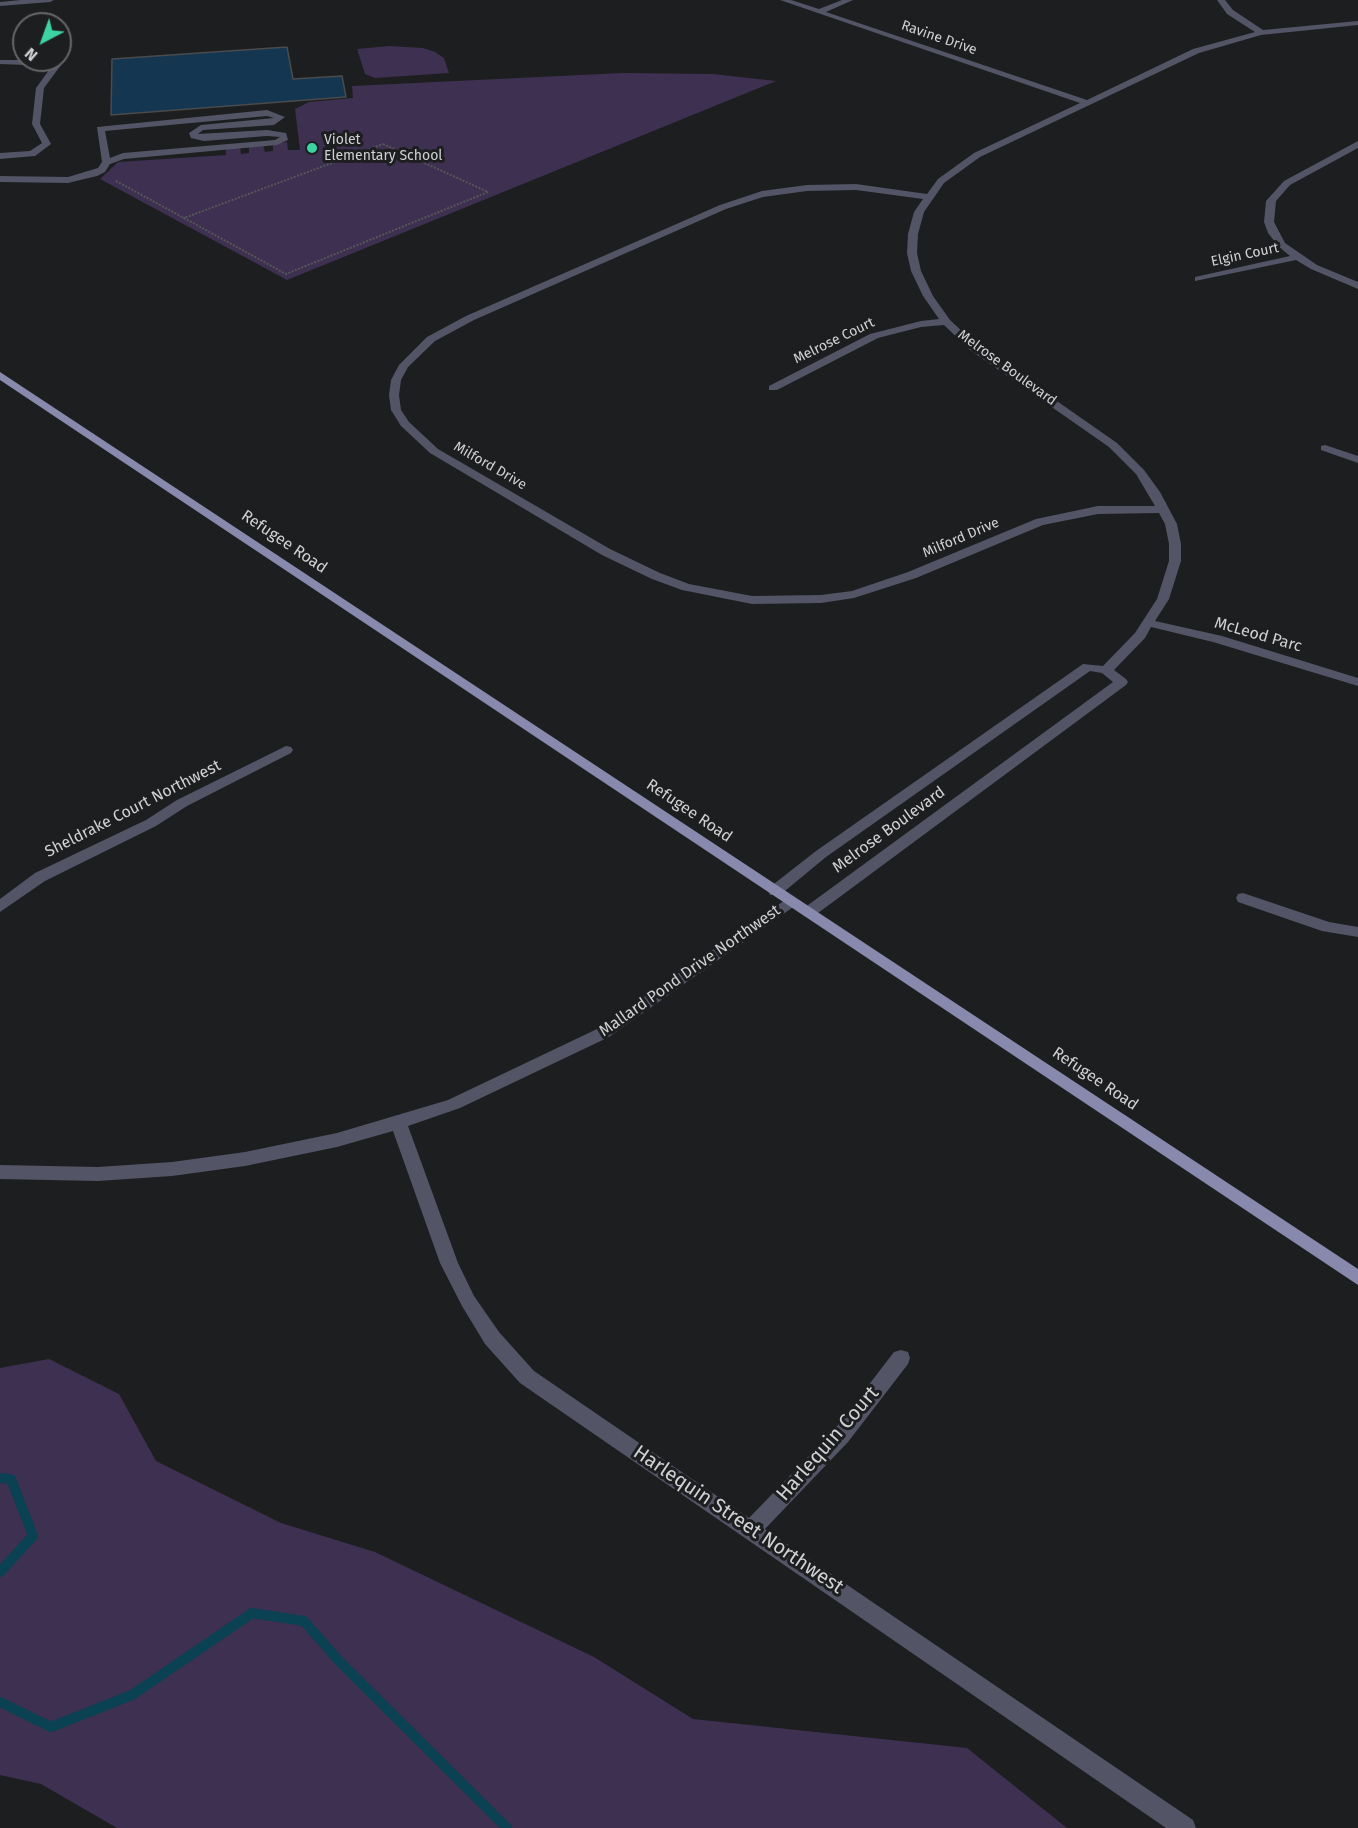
<!DOCTYPE html>
<html>
<head>
<meta charset="utf-8">
<style>
  body { margin:0 }
  #map { position:relative; width:1358px; height:1828px; overflow:hidden; background:#1d1e20; font-family:"Fira Sans",sans-serif }
  canvas { display:block }
  .north { position:absolute; left:12px; top:12px; width:60px; height:60px; box-sizing:border-box; background:#1d1e20; border:2px solid #656668; border-radius:50%; rotate:221deg; font-size:16px; font-weight:700; line-height:24px; text-align:center; color:#d0d1d3 }
  .north::after { content:''; display:block; margin:auto; width:21px; height:27px; background:#3dd4a3; clip-path:polygon(50% 0,100% 100%,50% 72%,0 100%) }
</style>
</head>
<body>
<div id="map">
<canvas width="1358" height="1828"></canvas>
<div class="north">N</div>
</div>
<script>
const ctx = document.querySelector('canvas').getContext('2d');
ctx.lineJoin = 'round';
function paint(path, color) { ctx.fillStyle = color; ctx.fill(path, 'evenodd'); }
const toPath = rows => new Path2D(rows.map(r => 'M' + r).join(''));
function strokePath(path, color, width, dash) { ctx.strokeStyle = color; ctx.lineWidth = width; ctx.lineCap = dash ? 'butt' : 'round'; ctx.setLineDash(dash || []); ctx.stroke(path); }
function label(font, color, halo, rows, align = 'center') {
  ctx.font = font + ' "Fira Sans",sans-serif'; ctx.lineWidth = 6; ctx.setLineDash([]); ctx.textBaseline = 'middle'; ctx.strokeStyle = halo; ctx.fillStyle = color; for (const [text, x, y, turn = 0] of rows) {
    ctx.save(); ctx.translate(x, y); ctx.rotate((+turn || 0) * Math.PI / 180); ctx.textAlign = isNaN(turn) ? turn : align; if (halo) ctx.strokeText(text, 0, 0); ctx.fillText(text, 0, 0); ctx.restore();
  }
}
paint(toPath([
  [389,46,423,48,435,52,444,58,449,73,375,78,365,74,357,49],
  [622,73,713,74,776,81,287,280,100,179,118,162,226,155,226,148,240,147,241,154,249,153,249,146,263,145,265,152,273,151,273,144,287,142,288,150,300,150,295,109,309,102,353,98,352,86],
  [49,1359,119,1394,156,1461,281,1523,375,1552,594,1657,693,1719,967,1748,1067,1828,117,1828,41,1784,0,1775,0,1368]
]), '#3e3050');
strokePath(toPath([
  [0,1478,11,1479,33,1536,0,1572],
  [0,1702,51,1727,132,1695,252,1613,304,1621,339,1661,507,1828]
]), '#0a4153', 10);
const building = toPath([
  [287,47,293,79,342,76,346,97,111,115,112,59,287,47]
]);
paint(building, '#143651');
strokePath(building, '#494b4d', 1.5);
strokePath(toPath([
  [383,144,488,192,286,274,184,218,383,144],
  [116,181,184,218]
]), '#555658', 2, [2, 1.5]);
paint(toPath([
  [21,0,54,0,50,2,0,6,0,2,21,0],
  [780,0,791,0,819,9,842,0,853,0,826,12,1087,100,1193,49,1255,32,1227,14,1217,0,1225,0,1233,10,1263,30,1358,21,1358,25,1261,35,1199,53,980,157,944,183,924,212,918,234,917,253,921,271,933,296,950,320,978,346,1117,443,1144,470,1160,492,1177,524,1181,544,1181,561,1169,599,1155,621,1222,636,1358,678,1358,686,1213,642,1151,627,1145,638,1114,670,1126,679,1128,682,1126,685,814,916,809,917,804,916,802,912,804,908,1113,682,1102,673,1090,671,826,857,780,895,770,895,768,891,770,887,816,851,1083,664,1103,666,1135,633,1157,599,1169,561,1169,544,1165,524,1159,513,1098,514,1043,525,916,578,854,598,821,603,752,604,682,590,652,579,602,555,430,453,401,426,391,410,389,395,391,380,399,365,427,337,466,316,720,205,762,191,807,185,856,184,927,194,938,179,974,153,1080,103,780,0],
  [856,190,923,199,914,212,908,234,907,253,911,271,923,296,939,319,921,321,870,334,769,386,769,390,777,390,878,338,921,327,944,325,970,350,1109,447,1136,474,1155,506,1098,506,1036,519,908,572,852,591,821,595,752,596,689,584,660,573,610,549,438,449,409,422,401,410,399,395,401,380,408,367,435,341,474,320,726,209,763,197,807,191,856,190],
  [0,60,50,60,61,65,44,88,40,124,51,144,35,156,0,159,0,153,30,151,42,143,32,124,36,88,52,66,0,64,0,60],
  [267,110,285,117,274,125,203,130,198,134,267,130,286,133,288,140,277,145,124,159,110,164,105,172,97,176,68,183,0,182,0,176,68,177,98,168,102,162,97,127,267,110],
  [267,116,274,118,201,125,189,133,191,138,204,141,267,136,280,137,275,140,123,153,110,158,105,131,267,116],
  [1358,141,1358,148,1290,185,1276,201,1274,222,1285,243,1317,265,1358,282,1358,289,1311,269,1296,260,1195,281,1195,277,1290,256,1279,247,1268,233,1264,222,1266,201,1284,181,1358,141],
  [1325,445,1358,456,1358,463,1321,450,1321,446,1325,445],
  [286,746,291,747,293,750,291,753,187,806,156,826,45,881,0,912,0,899,35,873,146,820,177,800,286,746],
  [1243,893,1329,922,1358,927,1358,937,1322,931,1238,902,1236,898,1238,894,1243,893],
  [791,896,798,901,796,905,609,1037,460,1108,408,1126,458,1263,474,1296,499,1332,534,1371,749,1518,834,1430,894,1352,901,1350,908,1352,910,1358,908,1364,848,1442,765,1529,1193,1820,1196,1828,1166,1828,520,1383,485,1344,462,1306,440,1263,393,1131,337,1147,245,1166,172,1176,98,1181,0,1179,0,1165,98,1167,172,1162,245,1152,337,1133,448,1100,597,1029,791,896]
]), '#535465');
paint(toPath([
  [0,372,1358,1269,1358,1285,0,380,0,372]
]), '#8889ac');
for (const [x, y, r, color] of [
  [312,148,6,"#3dd4a3"]
]) { const dot = new Path2D(); dot.arc(x, y, r, 0, 2 * Math.PI); ctx.fillStyle = color; ctx.fill(dot); strokePath(dot, '#1d1e20', 2); }
label('14px', '#d0d1d3', '#1d1e20', [
  ["Ravine Drive",939,38,19],
  ["Elgin Court",1245,255,-12],
  ["Melrose Court",834,341,-26],
  ["Melrose Boulevard",1007,368,36],
  ["Milford Drive",490,466,30],
  ["Milford Drive",961,538,-23]
]);
label('14px', '#d0d1d3', '#1d1e20', [
  ["Violet",324,140],
  ["Elementary School",324,156]
], 'left');
label('16px', '#d0d1d3', '#1d1e20', [
  ["Refugee Road",284,542,34],
  ["McLeod Parc",1258,635,16],
  ["Sheldrake Court Northwest",133,809,-27],
  ["Refugee Road",689,811,34],
  ["Melrose Boulevard",889,830,-36],
  ["Mallard Pond Drive Northwest",690,971,-35],
  ["Refugee Road",1095,1079,34]
]);
label('20px', '#d0d1d3', '#1d1e20', [
  ["Harlequin Court",828,1444,-49],
  ["Harlequin Street Northwest",738,1520,34]
]);
</script>
</body>
</html>
